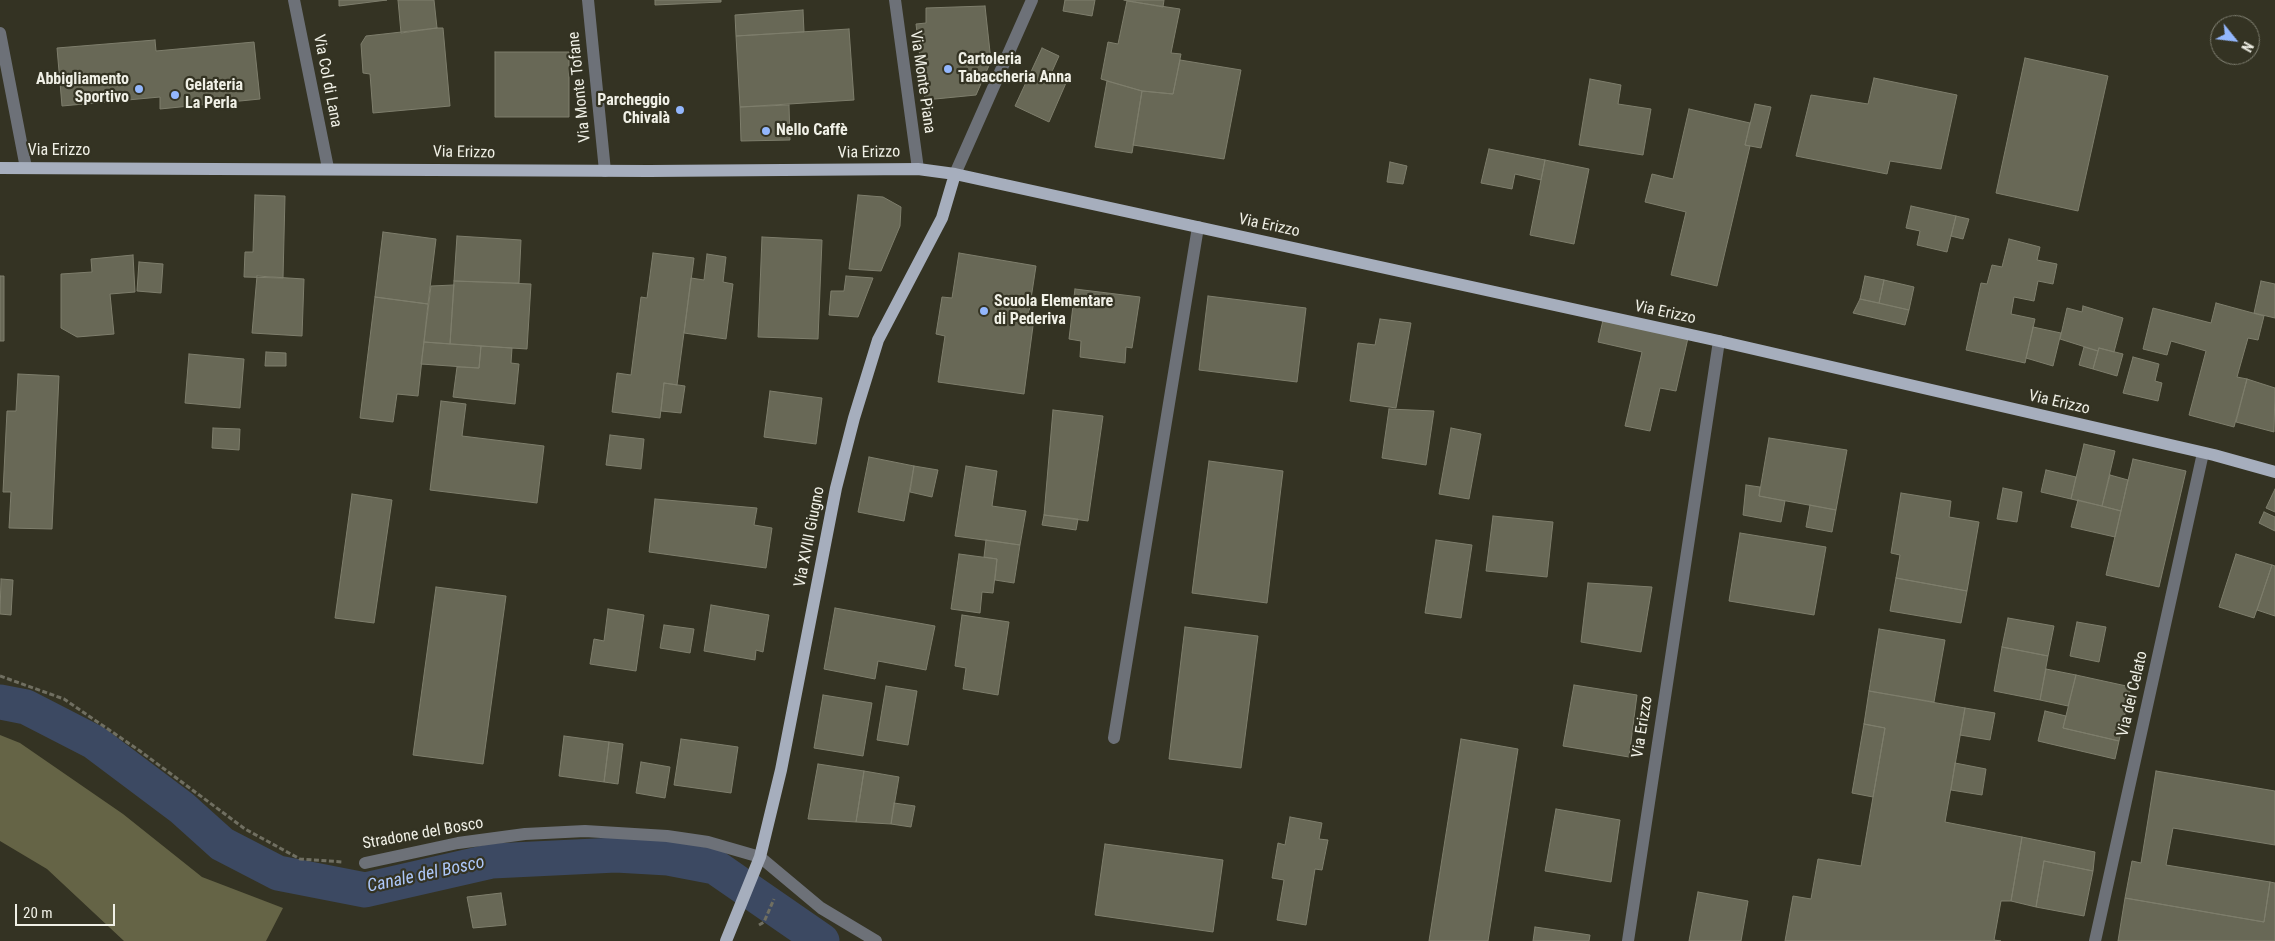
<!DOCTYPE html>
<html>
<head>
<meta charset="utf-8">
<style>
  body { margin:0 }
  #map { position:relative; width:2275px; height:941px; overflow:hidden; background:#343323; font-family:"Roboto Condensed",sans-serif }
  canvas { display:block }
  .north { position:absolute; left:2210px; top:15px; width:50px; height:50px; box-sizing:border-box; background:#343323; border:1px solid #7f7f71; border-radius:50%; rotate:119deg; font-size:14px; font-weight:700; line-height:20px; text-align:center; color:#f0f0e6 }
  .north::after { content:''; display:block; margin:auto; width:18px; height:22px; background:#93b7fd; clip-path:polygon(50% 0,100% 100%,50% 72%,0 100%) }
  .scale { position:absolute; left:15px; top:904px; width:100px; height:22px; box-sizing:border-box; border:2px solid #f0f0e6; border-top:0; padding-left:6px; font-size:15px; line-height:18px; white-space:nowrap; color:#f0f0e6; -webkit-text-stroke:4px #343323; paint-order:stroke }
</style>
</head>
<body>
<div id="map">
<canvas width="2275" height="941"></canvas>
<div class="north">N</div>
<div class="scale">20 m</div>
</div>
<script>
const ctx = document.querySelector('canvas').getContext('2d');
ctx.lineJoin = 'round';
function paint(path, color) { ctx.fillStyle = color; ctx.fill(path, 'evenodd'); }
const toPath = rows => new Path2D(rows.map(r => 'M' + r).join(''));
function strokePath(path, color, width, dash) { ctx.strokeStyle = color; ctx.lineWidth = width; ctx.lineCap = dash ? 'butt' : 'round'; ctx.setLineDash(dash || []); ctx.stroke(path); }
function label(font, color, halo, rows, align = 'center') {
  ctx.font = font + ' "Roboto Condensed",sans-serif'; ctx.lineWidth = 4.5; ctx.setLineDash([]); ctx.textBaseline = 'middle'; ctx.strokeStyle = halo; ctx.fillStyle = color; for (const [text, x, y, turn = 0] of rows) {
    ctx.save(); ctx.translate(x, y); ctx.rotate((+turn || 0) * Math.PI / 180); ctx.textAlign = isNaN(turn) ? turn : align; if (halo) ctx.strokeText(text, 0, 0); ctx.fillText(text, 0, 0); ctx.restore();
  }
}
paint(toPath([
  [0,735,20,743,123,814,202,877,283,908,266,941,124,941,47,869,0,841]
]), '#656446');
strokePath(toPath([
  [0,702,26,707,94,742,182,808,222,844,278,873,365,890,492,861,616,855,668,858,715,867,822,941]
]), '#3c4962', 35);
const building = toPath([
  [339,0,387,0,339,6,339,0],
  [398,0,434,0,437,28,401,33,398,0],
  [655,0,721,0,721,2,655,5,655,0],
  [1065,0,1095,0,1092,16,1063,11,1065,0],
  [1124,0,1164,0,1163,7,1124,0],
  [1127,1,1180,9,1171,53,1181,54,1173,94,1142,91,1101,79,1108,42,1118,44,1127,1],
  [985,6,991,61,976,95,925,100,916,24,926,23,926,8,985,6],
  [803,10,804,32,736,36,735,15,803,10],
  [437,28,443,28,450,106,373,113,370,74,363,73,361,44,366,36,437,28],
  [849,29,854,100,740,107,736,36,849,29],
  [155,40,156,51,254,42,260,99,160,109,160,97,62,106,57,48,155,40],
  [1042,48,1059,56,1050,76,1066,83,1049,122,1015,106,1042,48],
  [495,52,569,52,569,117,495,117,495,52],
  [2025,58,2108,76,2078,211,1996,193,2025,58],
  [1180,60,1241,70,1224,159,1133,145,1142,91,1173,94,1180,60],
  [1874,78,1957,95,1941,169,1890,161,1887,174,1796,156,1811,95,1868,104,1874,78],
  [1590,79,1621,85,1618,104,1651,109,1643,155,1579,145,1590,79],
  [1107,81,1142,91,1132,153,1095,147,1107,81],
  [1755,104,1771,107,1761,148,1745,145,1755,104],
  [789,105,790,140,741,141,740,107,789,105],
  [1689,109,1750,123,1745,145,1750,146,1717,286,1671,275,1686,212,1645,202,1652,174,1673,179,1689,109],
  [1489,149,1545,160,1541,180,1515,174,1512,189,1481,183,1489,149],
  [1545,160,1589,169,1574,244,1530,235,1545,160],
  [1390,162,1407,166,1403,184,1387,182,1390,162],
  [255,195,285,196,283,278,244,277,245,252,253,252,255,195],
  [858,195,883,197,901,207,900,226,881,271,849,269,858,195],
  [1911,206,1956,216,1947,252,1917,245,1920,231,1906,228,1911,206],
  [1956,216,1969,219,1963,239,1951,236,1956,216],
  [383,232,436,239,428,304,375,297,383,232],
  [457,236,521,240,519,283,454,281,457,236],
  [762,237,822,240,818,339,758,337,762,237],
  [2009,239,2040,247,2037,260,2057,264,2053,284,2038,281,2034,301,2014,297,2011,314,2035,319,2025,363,1966,350,1981,283,1987,284,1992,265,2002,267,2009,239],
  [653,253,694,258,677,385,664,383,660,418,612,412,617,373,631,375,641,297,647,298,653,253],
  [959,253,1036,266,1027,325,1033,326,1024,394,938,382,945,336,936,334,942,297,952,298,959,253],
  [707,254,726,257,723,282,733,284,726,339,684,333,691,278,704,280,707,254],
  [133,255,135,292,110,294,114,334,77,337,61,328,61,274,92,272,91,259,133,255],
  [139,262,163,264,161,293,137,291,139,262],
  [0,276,4,276,4,341,0,341,0,276],
  [257,276,304,279,302,336,252,333,257,276],
  [846,276,873,278,858,317,829,315,831,291,844,291,846,276],
  [1865,276,1884,280,1879,303,1860,299,1865,276],
  [1884,280,1914,287,1909,310,1879,303,1884,280],
  [454,281,531,284,527,349,450,344,454,281],
  [2261,281,2275,284,2275,318,2254,313,2261,281],
  [454,285,450,344,424,342,431,286,454,285],
  [1075,289,1140,297,1132,348,1126,347,1125,363,1080,357,1081,341,1069,339,1075,289],
  [1208,296,1306,308,1297,382,1199,370,1208,296],
  [375,297,428,304,418,396,397,394,393,422,360,418,375,297],
  [1860,299,1909,310,1905,325,1853,313,1860,299],
  [2216,303,2264,316,2258,340,2248,338,2237,377,2247,379,2234,427,2189,415,2206,351,2171,341,2167,355,2143,349,2153,308,2211,323,2216,303],
  [2083,306,2123,318,2114,352,2099,348,2098,351,2060,339,2067,308,2082,312,2083,306],
  [1380,319,1411,323,1396,408,1350,401,1358,343,1375,345,1380,319],
  [1603,320,1688,338,1676,391,1660,388,1650,431,1625,426,1642,352,1598,342,1603,320],
  [2033,327,2061,333,2053,366,2026,358,2033,327],
  [424,342,481,346,479,368,421,364,424,342],
  [481,346,512,348,511,363,519,364,515,404,453,397,457,367,479,368,481,346],
  [2084,347,2098,351,2093,369,2079,365,2084,347],
  [2099,348,2123,354,2117,376,2093,369,2099,348],
  [266,352,286,353,286,366,265,366,266,352],
  [189,354,244,359,240,408,185,403,189,354],
  [2133,357,2159,364,2155,381,2162,383,2158,401,2123,393,2133,357],
  [18,374,59,376,52,529,9,528,11,492,3,492,7,411,16,411,18,374],
  [2247,379,2275,388,2274,432,2236,422,2247,379],
  [664,383,685,386,681,413,661,411,664,383],
  [770,391,822,398,816,444,764,437,770,391],
  [441,401,466,404,462,436,544,446,537,503,430,490,441,401],
  [1389,409,1434,411,1426,465,1382,458,1389,409],
  [1053,410,1103,416,1088,521,1044,515,1053,410],
  [213,428,240,429,239,450,212,448,213,428],
  [1451,428,1481,434,1469,499,1439,494,1451,428],
  [610,435,644,439,641,469,606,465,610,435],
  [1769,438,1847,450,1836,510,1759,496,1769,438],
  [2084,444,2115,451,2102,506,2071,499,2084,444],
  [869,457,914,466,904,521,858,512,869,457],
  [2133,459,2186,471,2159,587,2106,575,2133,459],
  [1209,461,1283,471,1267,603,1192,593,1209,461],
  [914,466,938,470,932,497,910,492,914,466],
  [966,466,997,471,992,506,1026,511,1020,545,955,536,966,466],
  [2046,470,2076,477,2071,499,2041,492,2046,470],
  [2110,475,2128,480,2121,511,2102,506,2110,475],
  [1746,485,1760,487,1759,496,1785,501,1781,522,1743,515,1746,485],
  [2003,488,2022,492,2017,522,1997,519,2003,488],
  [2275,489,2275,512,2266,508,2275,489],
  [1901,493,1951,501,1949,517,1979,522,1967,591,1896,578,1900,555,1891,553,1901,493],
  [352,494,392,500,374,623,335,618,352,494],
  [655,499,757,508,754,525,772,528,766,568,649,552,655,499],
  [2078,500,2121,511,2115,537,2071,527,2078,500],
  [1810,505,1836,510,1832,532,1806,527,1810,505],
  [2264,512,2275,517,2275,531,2259,523,2264,512],
  [1044,515,1078,519,1076,530,1042,525,1044,515],
  [1493,516,1553,522,1547,577,1486,571,1493,516],
  [1740,533,1826,547,1814,615,1729,601,1740,533],
  [986,540,1020,545,1014,583,995,580,997,559,984,557,986,540],
  [1436,540,1472,545,1461,618,1425,613,1436,540],
  [959,554,997,559,993,593,982,592,980,613,951,609,959,554],
  [2236,554,2272,565,2254,618,2219,607,2236,554],
  [2272,565,2275,566,2275,616,2257,610,2272,565],
  [1896,578,1967,591,1961,623,1890,611,1896,578],
  [1,579,13,580,11,615,0,614,1,579],
  [1588,583,1652,587,1641,652,1581,642,1588,583],
  [436,587,506,596,483,764,413,755,436,587],
  [711,605,769,615,763,652,756,650,755,660,704,651,711,605],
  [835,608,935,626,926,670,878,661,875,679,824,669,835,608],
  [608,609,644,615,636,671,590,664,594,639,604,641,608,609],
  [962,615,1009,622,998,695,963,689,966,668,955,666,962,615],
  [2008,618,2054,626,2048,656,2002,647,2008,618],
  [2077,622,2106,627,2099,662,2070,656,2077,622],
  [664,625,694,629,690,653,660,648,664,625],
  [1185,627,1258,636,1241,768,1169,759,1185,627],
  [1879,629,1945,640,1934,702,1869,691,1879,629],
  [2002,647,2048,656,2040,700,1994,691,2002,647],
  [2046,669,2076,675,2068,706,2040,700,2046,669],
  [2076,675,2131,687,2119,741,2063,728,2076,675],
  [1574,685,1637,695,1629,757,1563,746,1574,685],
  [886,686,917,691,908,745,877,740,886,686],
  [1869,691,1965,708,1945,822,2022,837,2011,901,2001,901,1994,940,2001,941,1785,941,1793,896,1811,899,1818,859,1861,866,1885,728,1864,724,1869,691],
  [823,695,872,703,863,756,814,748,823,695],
  [1965,708,1995,713,1990,740,1960,735,1965,708],
  [2045,711,2066,716,2063,728,2119,741,2115,759,2038,741,2045,711],
  [1864,724,1885,728,1873,797,1852,793,1864,724],
  [564,736,609,742,604,782,559,776,564,736],
  [681,739,738,747,731,793,674,785,681,739],
  [1461,739,1518,749,1488,941,1429,941,1461,739],
  [609,742,623,744,618,784,604,782,609,742],
  [641,762,670,767,665,798,636,793,641,762],
  [1955,763,1986,769,1982,795,1951,790,1955,763],
  [818,764,864,771,856,822,808,819,818,764],
  [864,771,899,777,891,824,856,822,864,771],
  [2156,771,2275,791,2275,845,2173,828,2166,865,2270,882,2264,922,2125,898,2132,861,2141,863,2156,771],
  [894,803,915,806,911,827,891,824,894,803],
  [1556,809,1620,820,1611,882,1545,871,1556,809],
  [1290,817,1322,823,1319,839,1328,840,1322,870,1315,869,1306,925,1277,920,1284,880,1272,878,1278,843,1285,845,1290,817],
  [2022,837,2095,852,2093,871,2044,861,2036,907,2011,901,2022,837],
  [1105,844,1223,860,1213,932,1095,915,1105,844],
  [2044,861,2093,871,2084,916,2036,907,2044,861],
  [2270,882,2275,883,2275,941,2118,941,2125,898,2264,922,2270,882],
  [1698,892,1748,901,1741,941,1689,941,1698,892],
  [501,893,506,925,473,928,467,897,501,893],
  [1535,927,1590,935,1589,941,1533,941,1535,927]
]);
paint(building, '#686856');
strokePath(building, '#7e7e6c', 1);
strokePath(toPath([
  [0,676,64,699,140,751,245,829,300,859,343,862],
  [759,925,764,922,774,899]
]), '#706f61', 3, [5, 2.5]);
strokePath(toPath([
  [294,0,328,168],
  [588,0,605,171],
  [895,0,918,169],
  [0,33,26,168],
  [955,174,1032,0],
  [1114,738,1198,227],
  [365,863,458,843,525,834,585,831,667,836,708,842,760,857,821,908,876,941],
  [1628,941,1719,341],
  [2095,941,2203,453]
]), '#6d7178', 12);
strokePath(toPath([
  [0,168,649,171,918,169,955,174,1719,341,2214,455,2275,472],
  [726,941,760,857,781,770,836,488,854,418,878,340,942,218,955,174]
]), '#a6aebd', 12);
for (const [x, y, r, color] of [
  [948,69,5,"#93b7fd"],
  [139,89,5,"#93b7fd"],
  [175,95,5,"#93b7fd"],
  [680,110,5,"#93b7fd"],
  [766,131,5,"#93b7fd"],
  [984,311,5,"#93b7fd"]
]) { const dot = new Path2D(); dot.arc(x, y, r, 0, 2 * Math.PI); ctx.fillStyle = color; ctx.fill(dot); strokePath(dot, '#343323', 2); }
label('bold 16px', '#f0f0e6', '#343323', [
  ["Cartoleria",958,60],
  ["Tabaccheria Anna",958,78],
  ["Abbigliamento",129,80,"right"],
  ["Sportivo",129,98,"right"],
  ["Gelateria",185,86],
  ["La Perla",185,104],
  ["Parcheggio",670,101,"right"],
  ["Chivalà",670,119,"right"],
  ["Nello Caffè",776,131],
  ["Scuola Elementare",994,302],
  ["di Pederiva",994,320]
], 'left');
label('16px', '#f0f0e6', '#343323', [
  ["Via Col di Lana",327,81,79],
  ["Via Monte Piana",922,82,82],
  ["Via Monte Tofane",580,87,-96],
  ["Via Erizzo",59,151],
  ["Via Erizzo",464,153,1],
  ["Via Erizzo",869,153,-1],
  ["Via Erizzo",1269,226,12],
  ["Via Erizzo",1665,313,12],
  ["Via Erizzo",2059,403,13],
  ["Via XVIII Giugno",810,537,-79],
  ["Via dei Celato",2133,694,-77],
  ["Via Erizzo",1643,727,-81],
  ["Stradone del Bosco",423,834,-10]
]);
label('italic 18px', '#adc7f8', '#343323', [
  ["Canale del Bosco",426,875,-12]
]);
</script>
</body>
</html>
